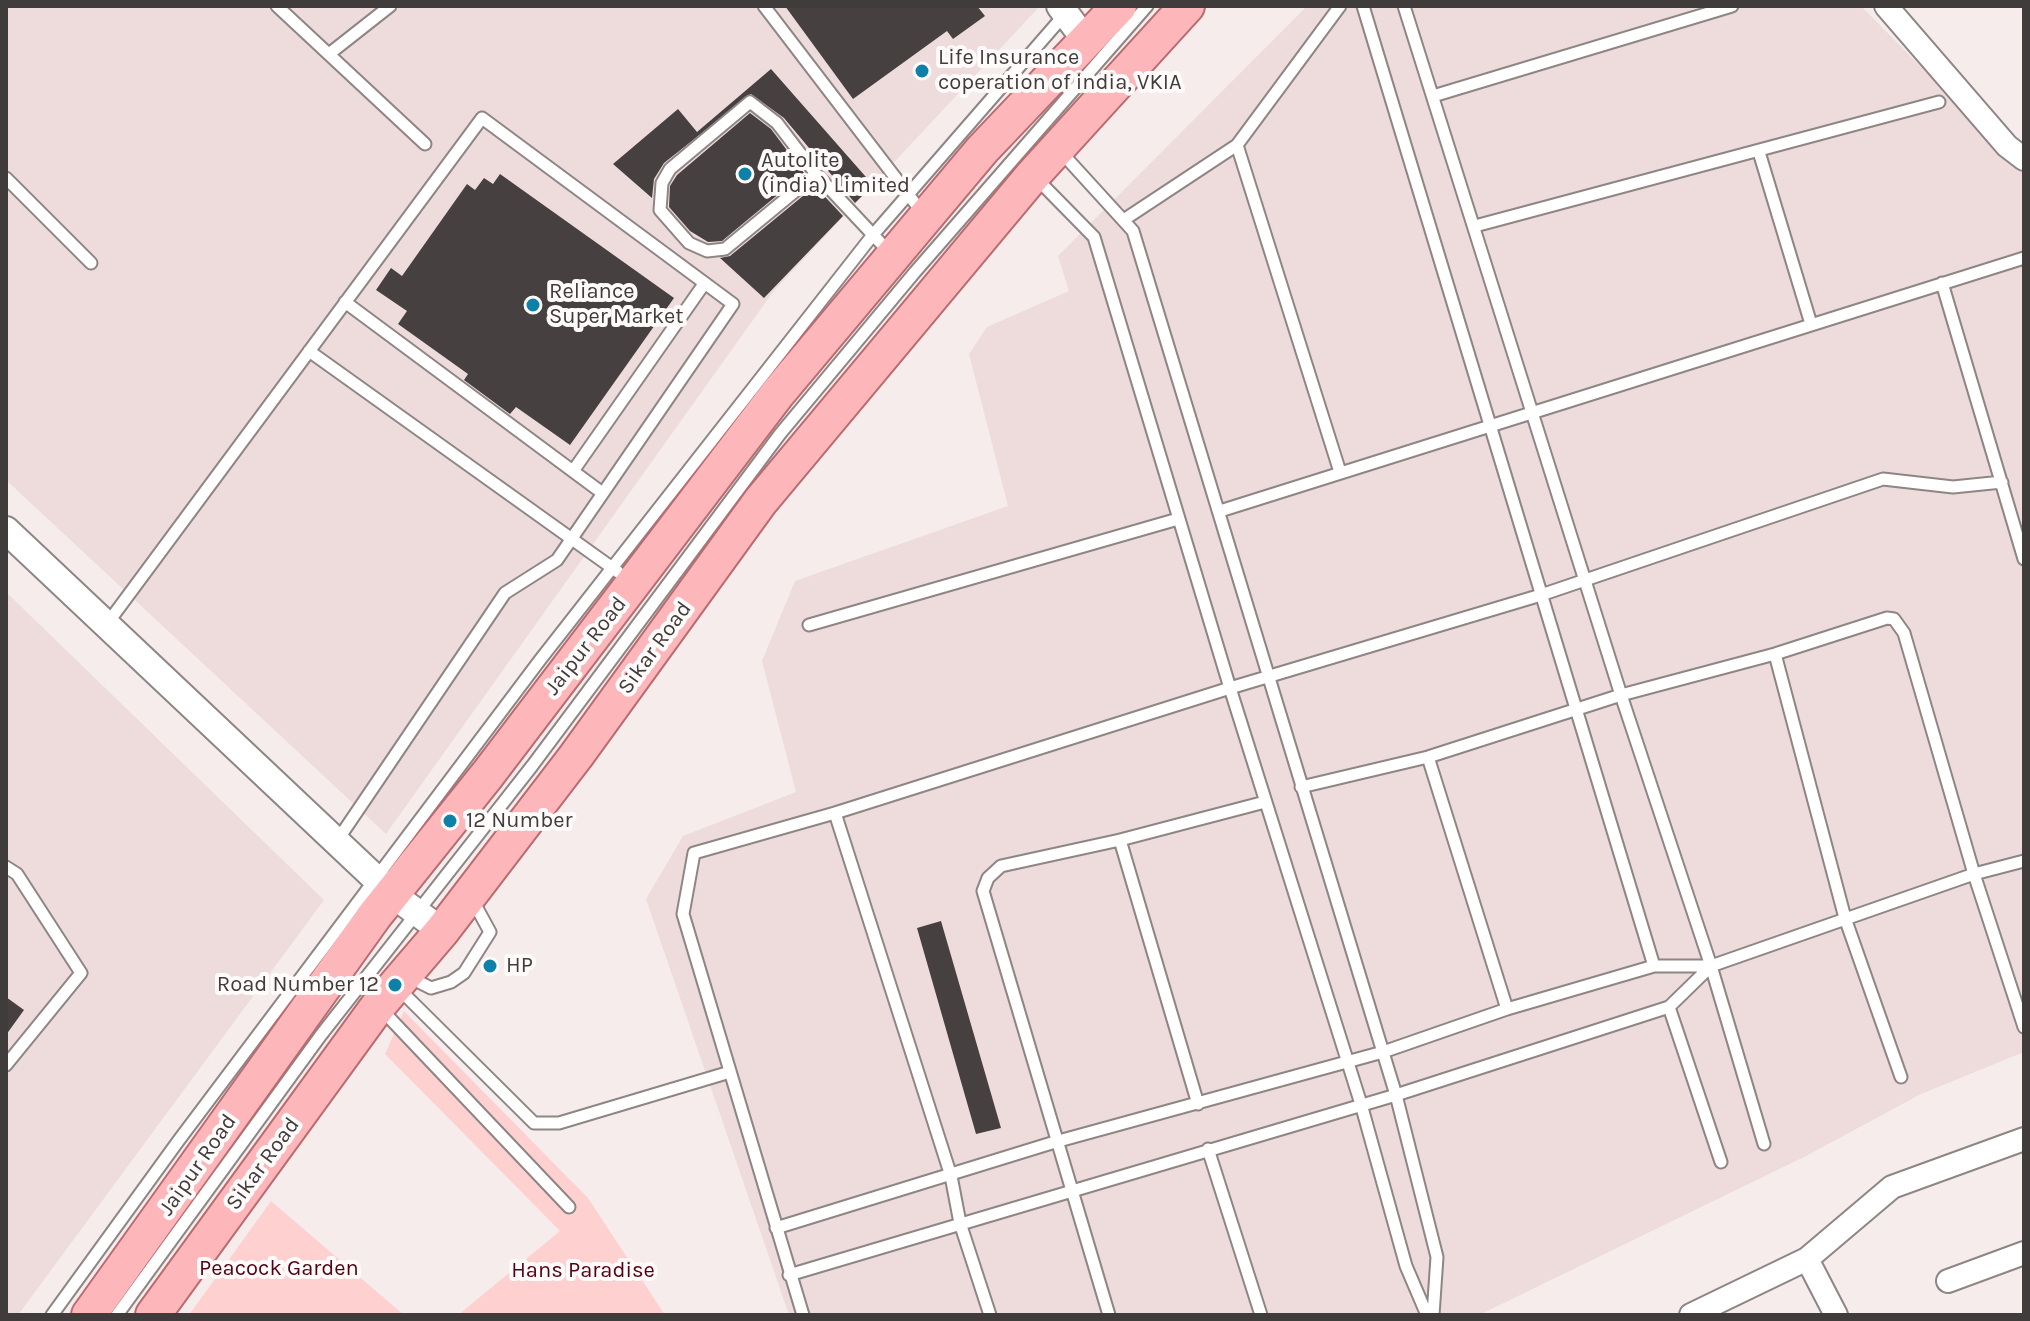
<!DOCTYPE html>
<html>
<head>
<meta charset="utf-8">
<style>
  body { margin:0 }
  #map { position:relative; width:2030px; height:1321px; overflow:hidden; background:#f6ecec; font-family:Karla,sans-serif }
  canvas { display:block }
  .frame { position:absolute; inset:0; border:8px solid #403c3c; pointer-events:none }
</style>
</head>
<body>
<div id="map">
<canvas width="2030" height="1321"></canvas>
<div class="frame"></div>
</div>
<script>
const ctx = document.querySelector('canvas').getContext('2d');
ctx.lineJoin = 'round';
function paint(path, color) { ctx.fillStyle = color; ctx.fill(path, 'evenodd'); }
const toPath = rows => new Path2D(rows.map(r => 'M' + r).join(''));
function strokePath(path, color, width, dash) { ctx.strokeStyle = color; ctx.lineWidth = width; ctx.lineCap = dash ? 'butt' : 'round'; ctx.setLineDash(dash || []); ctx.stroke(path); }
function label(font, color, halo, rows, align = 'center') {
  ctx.font = font + ' Karla,sans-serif'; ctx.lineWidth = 8; ctx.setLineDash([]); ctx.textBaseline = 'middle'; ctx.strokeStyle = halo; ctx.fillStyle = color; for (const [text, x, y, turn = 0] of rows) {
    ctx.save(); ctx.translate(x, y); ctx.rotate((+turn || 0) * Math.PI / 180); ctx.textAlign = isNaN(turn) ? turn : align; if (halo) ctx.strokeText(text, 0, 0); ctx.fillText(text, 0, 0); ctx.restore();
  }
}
paint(toPath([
  [6,6,1040,6,773,292,386,834,6,480],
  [1307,6,1861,6,2024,171,2024,1052,1921,1094,1806,1156,1479,1315,789,1315,646,899,683,836,796,792,762,661,795,581,1008,506,969,354,987,327,1069,291,1058,256],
  [6,592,324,900,18,1315,6,1315]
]), '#eddcdb');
paint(toPath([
  [404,1011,588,1198,665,1315,458,1315,560,1231,385,1054],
  [271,1201,404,1315,189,1315]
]), '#fed1d0');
paint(toPath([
  [785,6,977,6,985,16,953,39,947,31,853,99],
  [771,69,873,185,855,203,784,118,751,94,664,163,654,179,652,198,613,164,678,109,697,132],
  [750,113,771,129,804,173,722,241,708,242,690,231,669,207,670,186,677,175],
  [500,174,674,298,570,445,516,407,510,414,464,380,468,374,398,324,407,311,376,290,391,268,402,276,467,184,475,190,484,178,493,184],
  [815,186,843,216,764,298,720,258,730,256],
  [941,921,1001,1128,976,1134,917,928],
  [6,997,24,1010,6,1035]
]), '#474040');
const service = toPath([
  [277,6,425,144],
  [764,6,924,215],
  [1363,6,1654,966],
  [1404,6,1621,695,1711,966,1764,1144],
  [329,54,390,6],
  [1433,96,1732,6],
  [1237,145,1340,472],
  [1061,152,1133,231,1396,1095,1437,1257,1433,1315],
  [1759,152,1811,324],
  [816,174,725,249,707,251,689,243,660,210,662,183,670,169,750,102,777,123,816,174,891,254],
  [6,178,91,263],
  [1036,178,1094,237,1230,688,1361,1104,1406,1266,1427,1315],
  [1125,219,1237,145,1340,6],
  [1475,226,1939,102],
  [1942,283,2024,559],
  [345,302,601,492],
  [309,351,618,572],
  [573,471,704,284],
  [1220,511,2024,258],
  [107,624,482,118,733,304,557,560,505,593,337,841],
  [809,625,1178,519],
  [1775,654,1845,918,1901,1077],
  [1428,757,1507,1009],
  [1301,787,1428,757,1621,695,1775,654,1887,618,1894,619,1904,633,1974,874,2024,1027],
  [835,813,951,1176,960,1223,990,1315],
  [1120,840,1198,1104],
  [6,867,17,874,81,973,6,1065],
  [407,976,431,988,451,982,464,973,490,932,472,899],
  [398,988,534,1123,559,1123,730,1072],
  [1669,1007,1721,1162],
  [381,1009,569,1207],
  [1208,1149,1261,1315],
  [776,1228,1055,1142,1383,1052,1507,1009,1654,966,1711,966,1974,874,2024,861],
  [789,1275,1396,1095,1669,1007,1711,966],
  [52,1315,179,1140,540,660,872,236,1065,14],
  [117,1315,321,1035,532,766,780,434,915,272,1147,6],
  [803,1315,683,914,694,853,835,813,1230,688,1541,595,1883,479,1953,487,2002,482],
  [1109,1315,983,891,988,878,1001,866,1120,840,1265,802]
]);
const minor = toPath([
  [1886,6,2007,146,2024,159],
  [1807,1259,1836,1315],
  [1948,1281,2024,1253],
  [1691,1315,1807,1259,1892,1187,2024,1139]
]);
const tertiary = toPath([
  [1060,6,1086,41],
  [6,530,392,894,442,931]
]);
const primary = toPath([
  [89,1315,375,915,488,774,778,393,982,150,1119,6],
  [153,1315,378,1006,442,931,576,756,760,502,1033,175,1187,6]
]);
strokePath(service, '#8e8585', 15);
strokePath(minor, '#8e8585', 26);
strokePath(tertiary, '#8e8585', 30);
strokePath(primary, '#ba6b6f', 38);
strokePath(service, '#fff', 11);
strokePath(minor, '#fff', 22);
strokePath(tertiary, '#fff', 26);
strokePath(primary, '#fdb6b9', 34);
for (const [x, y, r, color] of [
  [922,71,8,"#0d81a8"],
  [745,174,8,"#0d81a8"],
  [533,305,8,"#0d81a8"],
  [450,821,8,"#0d81a8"],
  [490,966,8,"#0d81a8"],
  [395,985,8,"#0d81a8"]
]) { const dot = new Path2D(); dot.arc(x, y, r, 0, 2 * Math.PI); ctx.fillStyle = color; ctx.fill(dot); strokePath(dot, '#fffbfb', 3); }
label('22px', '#403c3c', '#fffbfb', [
  ["Life Insurance",938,58],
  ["coperation of india, VKIA",938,83],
  ["Autolite",761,161],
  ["(india) Limited",761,186],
  ["Reliance",549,292],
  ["Super Market",549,317],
  ["12 Number",466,821],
  ["HP",506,966],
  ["Road Number 12",379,985,"right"]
], 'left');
label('22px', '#403c3c', '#fffbfb', [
  ["Jaipur Road",586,646,-52],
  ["Sikar Road",655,648,-54],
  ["Sikar Road",263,1164,-54],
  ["Jaipur Road",198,1165,-55]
]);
label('22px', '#530012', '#fffbfb', [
  ["Peacock Garden",279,1269],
  ["Hans Paradise",583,1271]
]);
</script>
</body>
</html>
